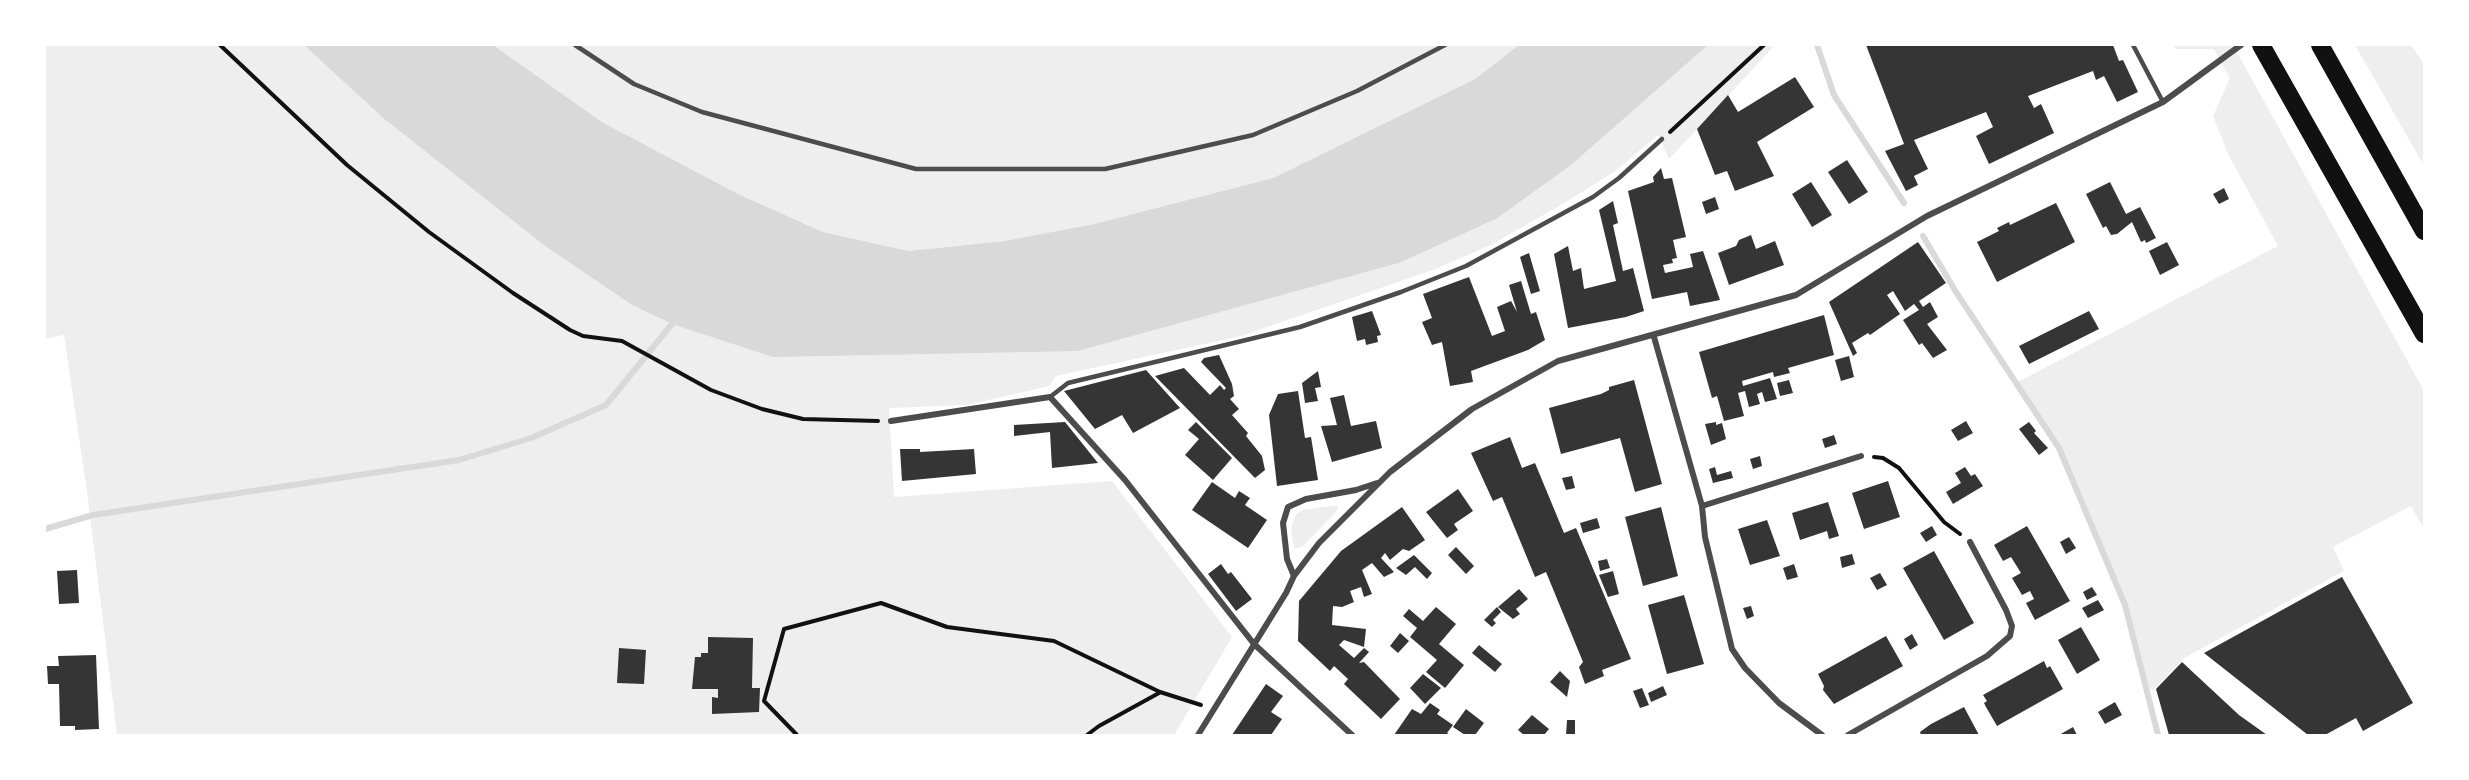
<!DOCTYPE html>
<html>
<head>
<meta charset="utf-8">
<style>
  body { margin:0 }
  #map { position:relative; width:2469px; height:780px; overflow:hidden; background:#fff; font-family:"Crimson Pro",serif }
  canvas { display:block }
  .frame { position:absolute; inset:0; border:46px solid #fff; pointer-events:none }
</style>
</head>
<body>
<div id="map">
<canvas width="2469" height="780"></canvas>
<div class="frame"></div>
</div>
<script>
const ctx = document.querySelector('canvas').getContext('2d');
ctx.lineJoin = 'round';
function paint(path, color) { ctx.fillStyle = color; ctx.fill(path, 'evenodd'); }
const toPath = rows => new Path2D(rows.map(r => 'M' + r).join(''));
function strokePath(path, color, width, dash) { ctx.strokeStyle = color; ctx.lineWidth = width; ctx.lineCap = dash ? 'butt' : 'round'; ctx.setLineDash(dash || []); ctx.stroke(path); }
paint(toPath([
  [45,45,304,45,383,118,545,246,632,305,672,324,1078,351,1399,263,1496,219,1570,166,1708,45,1775,45,1669,159,1658,135,1614,172,1566,202,1491,245,1433,270,1241,336,1056,376,1049,386,967,405,889,408,894,497,1112,481,1232,637,1174,735,117,735,87,492,64,335,45,339],
  [493,45,1519,45,1475,79,1273,178,1094,224,1004,241,909,251,823,232,738,194,602,122],
  [2173,45,2233,45,2424,391,2424,529,2411,506,2333,547,2344,571,2184,658,2153,690,2148,688,2125,605,2059,448,2016,383,2278,246,2228,154,2213,116,2230,78,2214,49,2176,49],
  [2355,45,2411,45,2424,64,2424,166],
  [1338,505,1336,512,1302,547,1294,548,1291,529,1296,514,1303,510]
]), '#eee');
paint(toPath([
  [304,45,493,45,602,122,738,194,823,232,909,251,1004,241,1094,224,1273,178,1475,79,1519,45,1708,45,1570,166,1496,219,1399,263,1078,351,773,357,672,324,632,305,545,246,383,118]
]), '#d9d9d9');
strokePath(toPath([
  [1817,45,1834,95,1904,203],
  [1923,236,1956,292,2059,448,2125,605,2158,735],
  [45,529,93,515,459,460,531,438,606,405,672,324]
]), '#d9d9d9', 6);
paint(toPath([
  [1866,45,2113,45,2119,61,2123,60,2138,92,2117,102,2104,76,2096,80,2093,71,2028,96,2034,108,2041,104,2054,133,1989,164,1976,136,1993,127,1986,112,1914,140,1928,169,1914,176,1918,185,1906,191,1885,151,1904,144],
  [1795,77,1814,107,1757,142,1774,176,1735,191,1727,171,1715,175,1697,129,1728,95,1738,112],
  [1847,160,1868,192,1849,204,1828,172],
  [1661,168,1664,179,1672,178,1686,237,1673,240,1677,258,1672,259,1673,263,1663,265,1665,273,1693,267,1690,254,1703,251,1720,300,1690,306,1687,292,1652,299,1628,191,1654,182,1653,177],
  [1811,182,1832,215,1812,227,1792,194],
  [2110,182,2126,214,2140,207,2156,238,2146,243,2145,240,2141,242,2132,222,2117,234,2111,235,2106,226,2103,228,2086,194],
  [2224,188,2229,199,2219,204,2213,194],
  [1715,197,1719,209,1706,214,1702,202],
  [1613,201,1618,223,1613,225,1623,271,1633,268,1644,311,1626,317,1568,328,1554,254,1568,246,1573,271,1581,268,1584,289,1616,281,1599,210],
  [2056,203,2075,242,1997,282,1977,242,1999,231,1997,228,2009,222,2010,225],
  [1751,235,1756,249,1775,241,1784,265,1729,285,1718,253,1736,246,1739,240],
  [1918,242,1946,283,1919,301,1923,307,1930,302,1938,317,1927,324,1947,350,1933,358,1922,343,1919,345,1903,320,1919,310,1914,304,1905,311,1893,291,1887,295,1900,314,1870,335,1868,333,1852,343,1857,353,1853,356,1829,302],
  [2167,242,2179,265,2160,275,2149,251],
  [1529,253,1540,291,1531,294,1520,257],
  [1469,277,1492,336,1505,331,1497,307,1511,301,1517,312,1509,285,1521,281,1531,314,1536,312,1545,340,1528,350,1471,371,1473,382,1450,386,1442,342,1432,345,1422,322,1432,318,1423,294],
  [1372,311,1381,335,1377,336,1378,342,1366,345,1365,339,1357,341,1352,317],
  [2089,311,2099,329,2029,364,2019,346],
  [1824,315,1834,355,1788,368,1790,373,1774,377,1773,372,1742,381,1743,386,1770,378,1777,399,1765,402,1762,392,1757,394,1760,404,1749,407,1745,391,1738,393,1744,416,1724,421,1717,396,1712,398,1699,352],
  [1219,355,1232,384,1234,396,1230,399,1239,409,1232,415,1248,433,1246,436,1262,456,1265,470,1255,478,1155,376,1184,368,1210,395,1220,385,1224,390,1226,388,1201,362,1204,358],
  [1849,356,1854,377,1841,381,1835,360],
  [1146,370,1180,408,1133,433,1122,415,1095,429,1064,391],
  [1318,371,1321,387,1315,388,1318,401,1305,403,1302,383],
  [1634,380,1662,484,1635,492,1620,438,1561,454,1549,408,1601,394,1609,390,1609,387],
  [1789,380,1793,393,1780,396,1777,383],
  [1298,391,1305,438,1311,437,1318,480,1277,486,1269,415,1278,394],
  [1344,395,1351,426,1376,421,1382,448,1332,462,1321,426,1337,425,1330,398],
  [1966,421,1973,433,1958,441,1951,430],
  [1065,422,1098,463,1052,468,1050,432,1014,436,1014,425],
  [1196,422,1232,458,1213,480,1185,455,1199,439,1188,430],
  [1716,422,1716,425,1722,423,1726,439,1711,445,1705,424],
  [2029,422,2036,431,2034,433,2048,448,2039,455,2019,429],
  [1834,435,1837,444,1825,448,1822,439],
  [1510,437,1522,468,1535,463,1564,533,1576,528,1631,659,1602,670,1604,676,1585,684,1579,667,1583,662,1546,572,1535,577,1502,497,1493,501,1471,453],
  [900,449,920,449,920,452,974,449,976,474,902,481],
  [1760,456,1762,466,1753,469,1750,459],
  [1715,467,1717,475,1731,471,1733,478,1713,483,1709,469],
  [1965,467,1971,476,1975,474,1983,486,1953,504,1946,492,1961,483,1955,473],
  [1572,476,1575,488,1566,490,1562,478],
  [1888,481,1900,517,1864,529,1852,493],
  [1212,482,1235,498,1239,491,1250,498,1245,505,1267,520,1248,548,1192,510],
  [1458,489,1473,511,1454,524,1458,530,1447,538,1426,512],
  [1828,502,1839,536,1829,539,1827,531,1800,540,1792,513],
  [1402,507,1425,540,1409,551,1403,549,1390,560,1385,553,1381,558,1394,572,1384,577,1372,563,1362,570,1372,594,1364,597,1361,587,1350,591,1354,602,1342,607,1333,606,1332,625,1366,629,1364,647,1344,640,1339,645,1354,658,1364,648,1369,652,1359,663,1364,662,1400,699,1381,719,1344,684,1348,679,1334,666,1330,671,1298,641,1299,601,1341,551],
  [1661,507,1678,576,1643,586,1625,517],
  [1597,518,1600,528,1583,533,1580,523],
  [1767,520,1780,556,1750,565,1738,529],
  [1932,526,1937,535,1926,542,1920,533],
  [2027,526,2070,601,2035,620,2026,603,2034,599,2030,591,2022,595,2012,578,2021,573,2011,557,2003,561,1994,545],
  [2069,537,2076,548,2066,554,2060,542],
  [1456,547,1474,566,1466,574,1448,555],
  [1934,551,1974,623,1944,640,1903,568],
  [1852,554,1855,564,1842,568,1840,557],
  [1414,555,1432,573,1427,579,1415,567,1406,575,1396,568],
  [1607,559,1610,568,1600,571,1598,561],
  [1221,564,1228,574,1231,572,1252,599,1236,611,1208,574],
  [1794,564,1798,577,1787,580,1783,568],
  [77,570,79,603,59,604,57,571],
  [1613,571,1619,594,1608,597,1599,575],
  [1880,573,1887,585,1877,590,1870,578],
  [2342,577,2413,703,2363,731,2356,718,2325,735,2308,735,2204,653],
  [2092,587,2097,595,2087,600,2083,592],
  [1519,589,1528,599,1516,609,1520,614,1513,619,1498,607],
  [1684,595,1704,664,1667,674,1648,605],
  [2098,600,2104,610,2088,618,2082,608],
  [1751,606,1754,616,1747,619,1743,608],
  [1436,607,1456,624,1439,644,1464,665,1445,688,1426,672,1437,660,1410,637,1417,628,1403,616,1409,609,1423,621],
  [1497,607,1501,612,1493,620,1496,623,1492,627,1484,620],
  [2081,627,2100,660,2077,674,2058,640],
  [1400,633,1409,641,1398,653,1390,646],
  [1912,634,1918,645,1910,650,1904,639],
  [1886,636,1903,666,1834,704,1823,690,1824,686,1818,674],
  [708,637,753,638,752,688,760,688,759,712,712,714,712,697,718,698,718,689,692,689,695,657,701,657,701,653,708,653],
  [1479,645,1502,664,1495,672,1472,653],
  [619,648,646,650,644,684,617,683],
  [96,655,99,729,75,730,75,726,60,726,59,684,48,684,47,666,59,666,58,656],
  [2044,661,2047,668,2050,666,2063,689,1997,726,1986,707,1984,703,1987,701,1983,695],
  [2182,662,2239,715,2267,735,2169,735,2156,689],
  [1560,671,1570,681,1567,697,1550,682],
  [1423,674,1441,688,1425,704,1410,688],
  [1266,684,1283,696,1271,712,1282,719,1271,735,1232,735],
  [1663,686,1667,695,1651,702,1648,693],
  [1642,688,1649,705,1640,708,1633,691],
  [2115,702,2122,715,2105,724,2098,712],
  [1430,703,1440,710,1437,714,1453,725,1447,733,1450,735,1394,735,1412,709,1421,714],
  [1964,707,1979,735,1921,735,1920,732,1931,724],
  [1466,709,1484,723,1475,735,1465,735,1453,727],
  [1532,715,1549,729,1544,735,1524,735,1518,730],
  [1567,720,1575,720,1575,735,1566,735],
  [2073,727,2077,735,2059,735]
]), '#353535');
strokePath(toPath([
  [220,45,347,165,429,232,513,293,570,330,583,336,622,341,711,390,762,409,803,419,878,421],
  [1670,132,1764,45],
  [1874,457,1883,458,1899,468,1944,522,1960,534],
  [797,735,764,701,784,629,881,603,947,627,1054,641,1160,692,1201,705],
  [1087,735,1099,726,1159,693]
]), '#111', 4);
strokePath(toPath([
  [575,45,634,84,702,112,916,169,1105,169,1253,135,1357,91,1445,45],
  [2133,45,2163,102],
  [1050,397,1068,383,1300,327,1401,292,1466,266,1593,197,1619,178,1662,139]
]), '#4c4c4c', 4.5);
strokePath(toPath([
  [1654,337,1702,506,1705,537,1732,649,1745,668,1779,703,1822,735],
  [891,421,1050,397,1125,480,1254,644,1352,735],
  [1702,506,1861,456],
  [1294,576,1287,559,1283,523,1288,507,1306,499,1356,490,1377,483],
  [1198,735,1286,593,1294,576,1319,543,1390,472,1472,409,1558,361,1796,295,1927,216,2163,102,2241,45],
  [1848,735,1987,656,2010,636,2012,626,2006,610,1970,542]
]), '#4c4c4c', 6);
strokePath(toPath([
  [2261,45,2424,334],
  [2320,45,2424,231]
]), '#111', 18);
</script>
</body>
</html>
